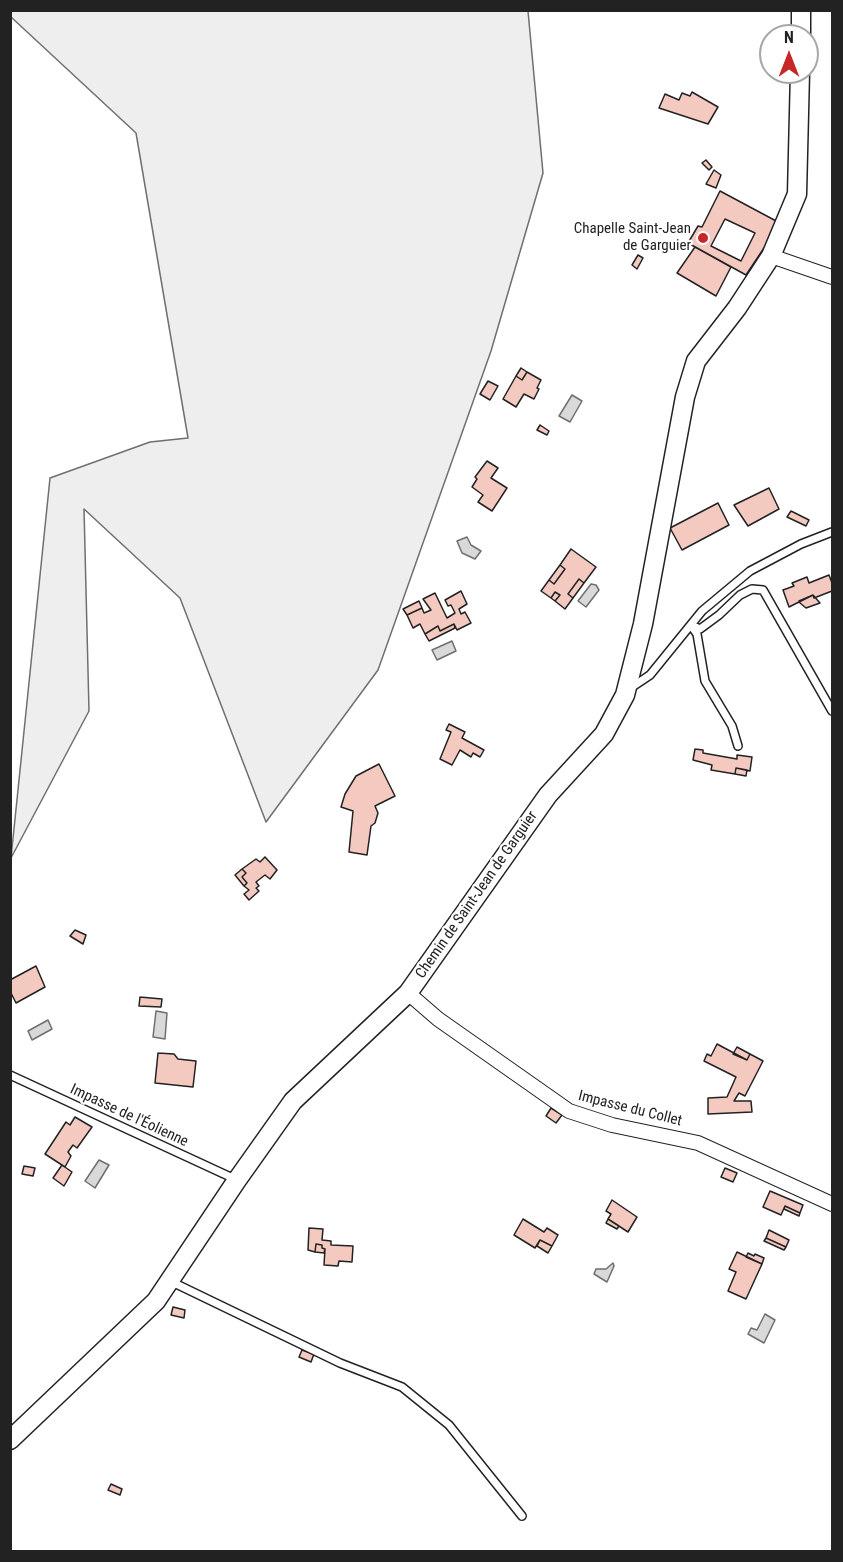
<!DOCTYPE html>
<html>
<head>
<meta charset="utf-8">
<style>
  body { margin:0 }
  #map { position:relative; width:843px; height:1562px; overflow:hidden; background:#fff; font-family:"Roboto Condensed",sans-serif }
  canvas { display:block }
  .frame { position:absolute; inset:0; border:12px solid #222; pointer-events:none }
  .north { position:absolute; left:759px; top:24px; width:60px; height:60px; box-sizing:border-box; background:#fff; border:2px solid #a7a7a7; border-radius:50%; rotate:0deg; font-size:16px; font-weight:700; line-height:24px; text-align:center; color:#222 }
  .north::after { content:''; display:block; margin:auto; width:21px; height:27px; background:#c62828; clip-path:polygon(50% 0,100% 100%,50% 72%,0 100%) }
</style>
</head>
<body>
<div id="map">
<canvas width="843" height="1562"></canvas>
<div class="frame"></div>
<div class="north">N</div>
</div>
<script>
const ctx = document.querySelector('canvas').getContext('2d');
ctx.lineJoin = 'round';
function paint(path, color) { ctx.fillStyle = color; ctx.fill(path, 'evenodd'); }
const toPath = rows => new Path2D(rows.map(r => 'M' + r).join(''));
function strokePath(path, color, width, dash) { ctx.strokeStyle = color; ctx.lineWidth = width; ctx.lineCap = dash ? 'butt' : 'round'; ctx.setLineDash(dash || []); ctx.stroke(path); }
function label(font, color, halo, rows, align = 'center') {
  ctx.font = font + ' "Roboto Condensed",sans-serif'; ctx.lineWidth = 4.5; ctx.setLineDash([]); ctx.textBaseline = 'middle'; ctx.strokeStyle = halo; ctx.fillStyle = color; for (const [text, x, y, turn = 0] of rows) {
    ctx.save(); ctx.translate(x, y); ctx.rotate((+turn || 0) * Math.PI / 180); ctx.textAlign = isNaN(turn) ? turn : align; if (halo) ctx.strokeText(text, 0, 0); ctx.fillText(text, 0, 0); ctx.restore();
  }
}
const green = toPath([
  [11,10,528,11,543,173,491,351,378,670,266,822,180,598,84,509,89,711,11,858,50,478,150,442,188,438,136,133,11,17,11,10]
]);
paint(green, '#eee');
strokePath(green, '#6f6f6f', 1.5);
const water = toPath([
  [572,395,582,401,570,422,559,416,572,395],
  [467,537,471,545,481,551,475,559,462,553,457,541,467,537],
  [591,584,596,585,599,590,586,607,578,601,591,584],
  [452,641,456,651,437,660,432,650,452,641],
  [156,1011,167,1013,165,1039,153,1037,156,1011],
  [48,1020,52,1029,32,1040,28,1031,48,1020],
  [99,1160,109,1165,95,1188,85,1181,99,1160],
  [613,1263,614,1266,607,1282,594,1274,596,1269,606,1269,613,1263],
  [765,1314,775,1320,764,1343,748,1334,751,1328,757,1330,765,1314]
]);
paint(water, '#d9d9d9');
strokePath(water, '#6f6f6f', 1.5);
const building = toPath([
  [692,92,718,107,708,124,659,108,665,94,679,100,682,93,690,96,692,92],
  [706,160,712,167,709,170,702,163,706,160],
  [714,170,721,175,716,188,706,184,714,170],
  [720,191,778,222,766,245,746,275,688,243,698,226,702,227,720,191],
  [725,219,755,233,741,261,711,246,725,219],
  [695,247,731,267,716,296,677,273,695,247],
  [638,255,643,258,637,269,632,265,638,255],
  [521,368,527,372,522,380,516,376,521,368],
  [527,372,541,380,537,388,539,389,534,399,524,394,516,407,503,399,516,376,522,380,527,372],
  [488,381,498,386,490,400,480,394,488,381],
  [540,425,549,431,547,435,537,430,540,425],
  [487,461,498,468,491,478,507,488,492,511,478,502,483,495,472,487,477,479,475,477,487,461],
  [769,488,779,509,748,526,734,505,769,488],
  [718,503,729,525,682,550,670,528,718,503],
  [791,511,809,520,806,526,787,517,791,511],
  [571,549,596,567,584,583,579,579,568,594,573,598,565,609,555,601,560,595,555,592,551,598,541,591,549,580,554,584,565,569,560,565,571,549],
  [560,565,565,569,554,584,549,580,560,565],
  [829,575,832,583,832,591,814,598,813,595,789,607,783,590,794,586,792,583,807,577,809,583,829,575],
  [579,579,584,583,573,598,568,594,579,579],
  [461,591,467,604,459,609,461,614,465,612,471,623,457,630,454,624,440,631,438,626,425,634,420,624,413,628,407,615,422,608,424,613,431,610,423,599,435,593,447,618,455,613,451,605,448,606,445,600,461,591],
  [555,592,560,595,555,601,551,598,555,592],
  [813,595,820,603,806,608,800,603,799,601,813,595],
  [419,601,422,608,407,615,403,609,419,601],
  [454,624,455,628,429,641,425,634,438,626,440,631,454,624],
  [449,724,465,732,462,738,484,750,480,757,473,753,471,757,460,750,452,765,440,759,451,732,446,730,449,724],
  [695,749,703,750,703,753,737,759,737,755,752,757,750,771,736,768,735,774,711,770,712,765,693,760,695,749],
  [379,764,395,796,375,806,378,813,375,823,371,826,367,855,349,852,353,811,341,807,345,794,356,776,379,764],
  [736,768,747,770,746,776,735,774,736,768],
  [265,857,277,870,270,879,265,875,256,882,259,886,256,888,259,891,249,900,244,894,249,890,244,886,247,883,242,877,246,873,242,869,256,859,260,862,265,857],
  [242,869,246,873,242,877,247,883,244,886,235,875,242,869],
  [75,930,86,935,83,944,70,936,75,930],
  [36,966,45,987,16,1003,10,991,10,980,36,966],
  [140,997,162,999,161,1007,139,1006,140,997],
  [717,1044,747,1060,750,1054,763,1061,745,1096,739,1093,734,1101,751,1101,752,1112,708,1114,708,1098,727,1097,736,1077,704,1061,707,1054,711,1056,717,1044],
  [737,1047,750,1054,747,1060,733,1054,737,1047],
  [158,1053,174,1054,178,1059,196,1061,193,1087,155,1083,158,1053],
  [551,1108,562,1115,556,1123,546,1116,551,1108],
  [75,1117,92,1127,77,1148,73,1145,68,1152,71,1156,65,1167,45,1154,66,1122,70,1125,75,1117],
  [62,1165,72,1172,64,1186,53,1178,62,1165],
  [24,1166,35,1168,33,1176,22,1174,24,1166],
  [725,1168,737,1173,733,1182,721,1177,725,1168],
  [770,1191,803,1205,800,1213,785,1206,781,1215,763,1207,770,1191],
  [612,1200,637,1217,628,1232,608,1219,611,1214,606,1211,612,1200],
  [785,1206,800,1213,799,1216,784,1209,785,1206],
  [523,1219,544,1232,547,1228,558,1235,552,1246,540,1240,535,1248,514,1235,523,1219],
  [608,1219,619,1226,617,1229,606,1223,608,1219],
  [309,1228,323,1229,322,1240,331,1241,331,1245,353,1246,352,1262,339,1261,338,1266,324,1265,325,1249,322,1248,322,1245,316,1244,315,1252,308,1250,309,1228],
  [769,1230,789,1240,786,1247,766,1238,769,1230],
  [766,1238,786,1247,784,1250,764,1241,766,1238],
  [540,1240,552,1246,548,1253,537,1246,540,1240],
  [316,1244,322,1245,322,1248,325,1249,324,1253,315,1252,316,1244],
  [737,1252,762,1264,746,1299,728,1291,736,1272,729,1269,737,1252],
  [748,1253,754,1256,755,1254,764,1258,762,1264,746,1257,748,1253],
  [173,1307,185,1310,184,1318,171,1315,173,1307],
  [302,1350,314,1354,311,1362,299,1357,302,1350],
  [111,1484,122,1489,120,1495,108,1490,111,1484]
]);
paint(building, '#f3c9c0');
strokePath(building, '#222', 1.5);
const lane = toPath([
  [691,625,700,629,719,615,740,595,752,589,763,590,832,711],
  [692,627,697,634,705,681,732,726,738,746],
  [632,687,650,675,702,611,750,571,801,544,832,532],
  [10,1075,237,1180],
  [170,1281,340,1363,402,1387,449,1425,522,1516]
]);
const street = toPath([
  [771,256,832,277],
  [408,993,438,1019,569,1111,612,1125,698,1143,832,1204]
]);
const secondary = toPath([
  [801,36,801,10],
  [10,1440,156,1301,237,1180,293,1101,408,993,548,795,604,734,625,695,643,624,685,397,696,361,737,308,771,256,797,194,800,72]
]);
strokePath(lane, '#222', 10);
strokePath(street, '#222', 16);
strokePath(secondary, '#222', 21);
strokePath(lane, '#fff', 7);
strokePath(street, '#fff', 14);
strokePath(secondary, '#fff', 18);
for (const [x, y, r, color] of [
  [703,238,6,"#c62828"]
]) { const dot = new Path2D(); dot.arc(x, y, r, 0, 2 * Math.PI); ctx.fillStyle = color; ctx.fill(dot); strokePath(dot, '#fff', 2); }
label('15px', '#222', '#fff', [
  ["Chapelle Saint-Jean",691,229],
  ["de Garguier",691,246]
], 'right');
label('15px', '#222', '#fff', [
  ["Chemin de Saint-Jean de Garguier",477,895,-55],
  ["Impasse du Collet",630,1109,14],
  ["Impasse de l'Éolienne",129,1116,25]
]);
</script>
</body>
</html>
